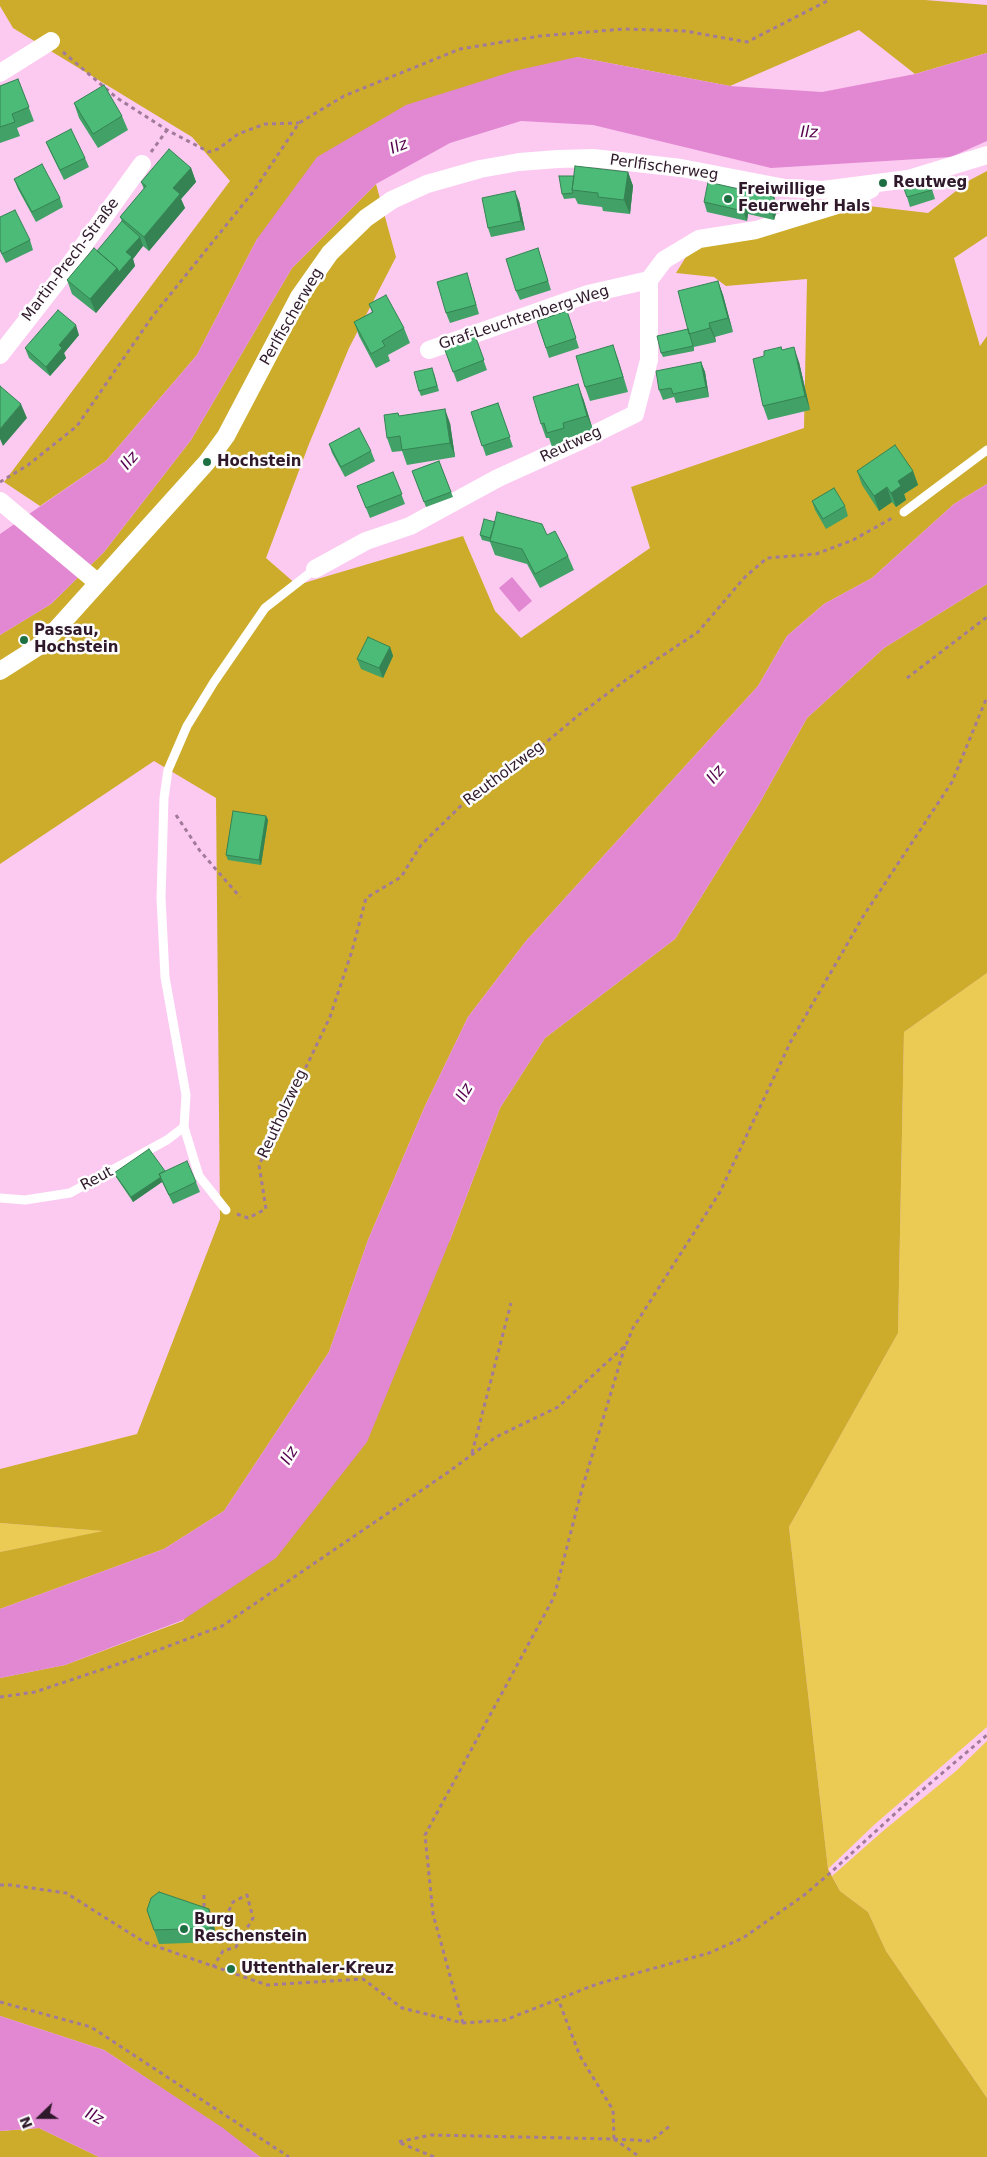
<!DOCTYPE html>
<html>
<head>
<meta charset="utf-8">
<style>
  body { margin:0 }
  #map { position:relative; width:987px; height:2157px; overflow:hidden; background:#fccaf1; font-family:"DejaVu Sans",sans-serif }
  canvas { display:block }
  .north { position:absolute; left:15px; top:2092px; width:50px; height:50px; -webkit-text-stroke:4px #fdfdfd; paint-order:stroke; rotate:248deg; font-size:14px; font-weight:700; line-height:20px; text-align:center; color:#2e182a }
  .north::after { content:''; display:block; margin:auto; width:18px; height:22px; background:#2e182a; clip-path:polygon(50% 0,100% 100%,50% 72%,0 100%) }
</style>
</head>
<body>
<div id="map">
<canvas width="987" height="2157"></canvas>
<div class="north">N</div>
</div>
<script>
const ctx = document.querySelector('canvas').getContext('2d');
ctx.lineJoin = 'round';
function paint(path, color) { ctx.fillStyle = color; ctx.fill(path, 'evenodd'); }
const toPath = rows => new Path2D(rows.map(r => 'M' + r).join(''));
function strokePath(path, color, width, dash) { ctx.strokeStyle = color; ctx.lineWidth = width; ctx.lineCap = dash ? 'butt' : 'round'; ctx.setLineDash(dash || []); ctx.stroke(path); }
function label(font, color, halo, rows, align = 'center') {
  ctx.font = font + ' "DejaVu Sans",sans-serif'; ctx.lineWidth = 5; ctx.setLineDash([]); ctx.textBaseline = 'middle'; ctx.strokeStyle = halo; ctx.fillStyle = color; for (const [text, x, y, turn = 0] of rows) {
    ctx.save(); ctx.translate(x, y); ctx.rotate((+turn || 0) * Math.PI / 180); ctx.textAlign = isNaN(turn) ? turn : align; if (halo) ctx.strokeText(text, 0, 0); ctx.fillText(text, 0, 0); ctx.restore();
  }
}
paint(toPath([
  [987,973,987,1727,874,1825,828,1869,789,1527,898,1333,904,1032],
  [0,1523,105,1531,0,1552],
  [987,1741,987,2098,886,1951,868,1912,840,1891,832,1876,883,1831,956,1771]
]), '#eccb54');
paint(toPath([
  [0,0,925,0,987,5,987,53,915,74,859,30,730,86,577,57,257,239,197,355,106,461,40,506,4,482,230,181,192,137,13,28,0,6],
  [987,171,987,236,954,258,980,346,987,336,987,484,954,504,872,578,824,604,787,636,758,686,526,941,468,1017,425,1106,368,1240,329,1352,224,1511,164,1549,0,1609,0,1552,103,1531,0,1523,0,1469,137,1434,220,1219,216,798,154,761,0,864,0,635,51,604,104,552,191,440,292,268,376,184,396,257,349,348,309,444,266,558,297,585,463,536,495,611,521,638,650,548,631,487,804,428,807,279,726,286,714,277,676,273,692,247,773,232,860,205,928,213,970,180],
  [987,584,987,973,904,1032,898,1333,789,1527,828,1869,840,1891,868,1912,886,1951,987,2098,987,2157,260,2157,222,2128,104,2050,0,2016,0,1678,65,1665,183,1621,450,1240,500,1108,545,1038,675,939,759,804,807,718,884,648],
  [39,2128,99,2157,0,2157,0,2131]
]), '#ccac2a');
paint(toPath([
  [987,53,987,141,951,157,771,168,593,125,521,121,450,143,376,184,292,268,191,440,104,552,51,604,0,635,0,534,106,461,197,355,257,239,317,157,406,105,514,71,577,57,730,86,822,92,915,74],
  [987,484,987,584,884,648,807,718,759,804,675,939,545,1038,500,1108,450,1240,367,1442,276,1558,183,1620,65,1665,0,1678,0,1609,164,1549,224,1511,329,1352,368,1240,425,1106,468,1017,526,941,758,686,787,636,824,604,872,578,954,504],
  [512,577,532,601,519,612,499,588],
  [0,2016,104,2050,223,2128,260,2157,99,2157,39,2128,0,2131]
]), '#e288d2');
strokePath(toPath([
  [63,52,117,98,167,130,209,152,218,149,238,134,265,124,299,123],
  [151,152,167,130],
  [0,482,28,465,77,426,152,317,253,192,299,123,344,96,460,49,540,36,624,29,685,31,747,42,829,0],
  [907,678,987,617],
  [176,815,200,851,240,897],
  [237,1214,248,1218,266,1209,259,1165,330,1017,352,951,366,898,401,877,421,845,475,792,526,759,580,714,627,679,698,632,745,577,767,558,816,554,853,540,894,517],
  [472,1453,511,1303],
  [0,1697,35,1692,142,1656,222,1626,447,1473,496,1437,558,1407,626,1345,633,1328,720,1192,791,1041,864,915,952,782,987,697],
  [0,1885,11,1885,66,1893,144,1942,267,1985,363,1979,402,2008,463,2023,505,2020,597,1984,709,1953,743,1938,803,1896,829,1874,900,1809,987,1735],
  [204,1895,204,1906,221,1927,233,1902,247,1895,253,1918,236,1947,223,1951,213,1967],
  [0,2002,91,2027,289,2157],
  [463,2023,433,1914,425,1835,554,1597,582,1489,625,1346],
  [614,2139,651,2141,671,2125],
  [614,2139,640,2157],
  [434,2157,398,2142,431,2135,614,2139,613,2110,580,2056,558,1999]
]), '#a17b99', 3, [4, 4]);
strokePath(toPath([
  [904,512,987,450],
  [0,1198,25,1200,70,1193,167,1140,184,1127],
  [226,1210,199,1176,184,1127,186,1095,165,977,161,898,164,798,168,770,187,726,214,682,265,608,315,569]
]), '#fff', 9);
strokePath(toPath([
  [0,73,51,41],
  [429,350,588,294,649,280],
  [0,355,60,278,142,164],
  [0,501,97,582],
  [315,569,366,541,410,526,498,478,582,440,635,414,649,360,649,280,664,260,699,239,756,230,844,203,871,189],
  [0,671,44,643,207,462,226,436,299,297,330,253,366,218,392,200,427,184,480,169,519,162,558,159,593,158,681,168,785,188,823,190,908,179,987,155]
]), '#fff', 18);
paint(toPath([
  [18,79,34,121,17,128,20,136,0,143,0,86],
  [74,103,122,116,128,130,98,148,79,118],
  [46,142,85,158,89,167,64,180,50,151],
  [191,168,196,182,181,199,185,208,149,251,143,246,133,259,135,266,96,313,72,294,67,280,97,251,122,221,120,217,144,189,141,182],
  [628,172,633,186,630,214,603,211,602,207,578,204,575,198,564,199,562,194],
  [928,176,935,199,910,207,907,197],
  [14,179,60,198,63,207,36,222,18,189],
  [774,197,778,207,774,220,748,214,747,221,707,212,704,202],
  [519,201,525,230,491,237,488,228],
  [0,217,30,240,33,250,6,263,0,251],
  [538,248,551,290,520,300,516,291],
  [718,281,723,295,733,332,715,337,716,342,694,347,694,351,663,357,661,353,688,329],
  [470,283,479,314,450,323,446,313],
  [369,304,404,328,410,343,388,355,390,361,376,368,359,336,354,322,372,312],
  [567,311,579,348,549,358,537,321],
  [473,330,487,370,457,382,442,342],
  [79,335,64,353,66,358,50,376,29,358,25,348],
  [613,345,628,392,590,401,585,387],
  [781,347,782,350,799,362,810,410,768,420,763,406,764,356],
  [701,362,705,372,709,397,676,403,674,397,663,400,659,390],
  [434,373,439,391,421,396,419,391],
  [583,398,593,430,568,438,569,442,552,447,549,438,546,438,541,424],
  [498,403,513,447,486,456,471,412],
  [399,416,450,423,455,457,407,465,402,451,392,452,387,438],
  [329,444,371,451,375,461,345,477,332,453],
  [439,461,453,497,426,507,412,471],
  [857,471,913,471,918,485,904,494,906,500,896,507,892,502,879,511,862,485],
  [393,472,405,504,370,518,357,486],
  [812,501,845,506,848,516,826,529,815,510],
  [495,522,547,535,568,556,574,570,540,588,527,564,495,555,490,542,482,540,480,535],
  [390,647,393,656,383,678,361,669,357,659],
  [266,816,268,820,261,865,228,860,226,855],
  [165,1171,196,1182,200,1192,173,1204,162,1182,133,1202,116,1177,114,1173],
  [147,1910,214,1924,216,1942,159,1944]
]), '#41a166');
paint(toPath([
  [191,168,196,182,181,199,185,208,149,251,144,237,173,188],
  [628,172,633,186,630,214,624,200],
  [515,191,519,201,525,230,521,221],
  [774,197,778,207,774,220,771,211],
  [745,204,748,214,747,221,743,211],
  [140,237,143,246,133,259,135,266,96,313,90,299,117,268,126,252],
  [718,281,723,295,733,332,728,318],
  [709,323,715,337,716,342,710,328],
  [76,325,79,335,64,353,66,358,50,376,46,367,59,345],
  [613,345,618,359,628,392,623,377],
  [794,347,799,362,810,410,805,396],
  [701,362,705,372,709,397,706,387],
  [578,384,583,398,593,430,587,416],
  [21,404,27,418,3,446,0,439,0,429],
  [445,409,450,423,455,457,450,443],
  [913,471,918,485,904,494,906,500,896,507,891,493,898,481],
  [887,487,892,502,879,511,874,496],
  [390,647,393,656,383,678,379,668],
  [266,816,268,820,261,865,259,860],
  [160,1177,162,1182,133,1202,131,1197],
  [209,1909,214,1924,216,1942,210,1928]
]), '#358353');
const building = toPath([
  [18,79,29,107,12,114,15,122,0,127,0,86,18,79],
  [104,85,122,116,93,134,74,103,104,85],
  [71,129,85,158,60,170,46,142,71,129],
  [169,149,191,168,173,188,180,194,144,237,120,217,146,186,141,182,169,149],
  [42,164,60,198,32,212,14,179,42,164],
  [575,166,628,172,624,200,598,197,598,193,572,190,575,166],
  [559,176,574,176,572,190,573,193,562,194,559,176],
  [928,176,932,190,907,197,902,183,928,176],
  [708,182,774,197,771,211,745,204,743,211,704,202,708,182],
  [515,191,521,221,488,228,482,198,515,191],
  [15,210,30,240,2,254,0,249,0,217,15,210],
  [122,221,140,237,126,252,132,257,119,272,117,268,97,251,122,221],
  [94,248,117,268,90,299,67,280,94,248],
  [538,248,548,281,516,291,506,259,538,248],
  [467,273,476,305,446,313,437,282,467,273],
  [718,281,728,318,709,323,710,328,689,334,678,291,718,281],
  [386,295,404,328,382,341,385,346,371,354,354,322,373,312,369,304,386,295],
  [58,310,76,325,59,345,62,348,46,367,25,348,58,310],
  [567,311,576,338,546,348,537,321,567,311],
  [688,329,693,346,661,353,657,336,688,329],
  [473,330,484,360,453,372,442,342,473,330],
  [613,345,623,377,585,387,576,356,613,345],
  [781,347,782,350,794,347,805,396,763,406,753,359,764,356,764,351,781,347],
  [701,362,706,387,673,394,671,388,659,390,656,371,701,362],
  [432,368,437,386,419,391,414,372,432,368],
  [578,384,587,416,563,423,564,428,547,433,544,423,541,424,533,397,578,384],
  [0,386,21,404,0,429,0,386],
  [498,403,510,437,482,446,471,412,498,403],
  [445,409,450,443,402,450,400,436,387,438,384,415,398,413,399,416,445,409],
  [359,428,371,451,341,467,329,444,359,428],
  [895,445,913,471,898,481,901,486,891,493,887,487,874,496,857,471,895,445],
  [439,461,451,492,424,502,412,471,439,461],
  [393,472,402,494,366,508,357,486,393,472],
  [834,488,845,506,823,519,812,501,834,488],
  [497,512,542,524,547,535,555,531,568,556,535,574,522,549,490,541,497,512],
  [484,519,495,522,490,538,480,535,484,519],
  [368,637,390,647,379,668,357,659,368,637],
  [233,811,266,816,259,860,226,855,233,811],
  [149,1149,165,1171,159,1174,161,1177,131,1197,114,1173,149,1149],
  [187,1161,196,1182,169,1195,159,1174,187,1161],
  [159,1892,209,1909,210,1928,154,1930,147,1910,151,1898,159,1892]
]);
paint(building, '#4cbb77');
strokePath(building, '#358353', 1);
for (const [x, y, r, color] of [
  [883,183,5,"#1d7041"],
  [728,199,5,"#1d7041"],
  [207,462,5,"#1d7041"],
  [24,640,5,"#1d7041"],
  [184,1929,5,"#1d7041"],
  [231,1969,5,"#1d7041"]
]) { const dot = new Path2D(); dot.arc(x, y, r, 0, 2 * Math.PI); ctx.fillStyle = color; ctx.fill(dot); strokePath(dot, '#fdfdfd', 2); }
label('15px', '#2e182a', '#fdfdfd', [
  ["Perlfischerweg",664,168,8],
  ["Martin-Prech-Straße",71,260,-53],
  ["Perlfischerweg",292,317,-60],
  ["Graf-Leuchtenberg-Weg",524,318,-18],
  ["Reutweg",571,445,-25],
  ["Reutholzweg",504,774,-37],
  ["Reutholzweg",283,1114,-65],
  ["Reut",97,1179,-28]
]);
label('bold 15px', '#2e182a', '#fdfdfd', [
  ["Reutweg",893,183],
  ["Freiwillige",738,190],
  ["Feuerwehr Hals",738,207],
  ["Hochstein",217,462],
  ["Passau,",34,631],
  ["Hochstein",34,648],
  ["Burg",194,1920],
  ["Reschenstein",194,1937],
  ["Uttenthaler-Kreuz",241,1969]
], 'left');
label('italic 16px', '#55014c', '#fdfdfd', [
  ["Ilz",809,133,1],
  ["Ilz",399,147,-21],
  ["Ilz",130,461,-50],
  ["Ilz",716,775,-51],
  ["Ilz",465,1093,-60],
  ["Ilz",290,1456,-59],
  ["Ilz",94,2117,27]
]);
</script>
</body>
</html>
